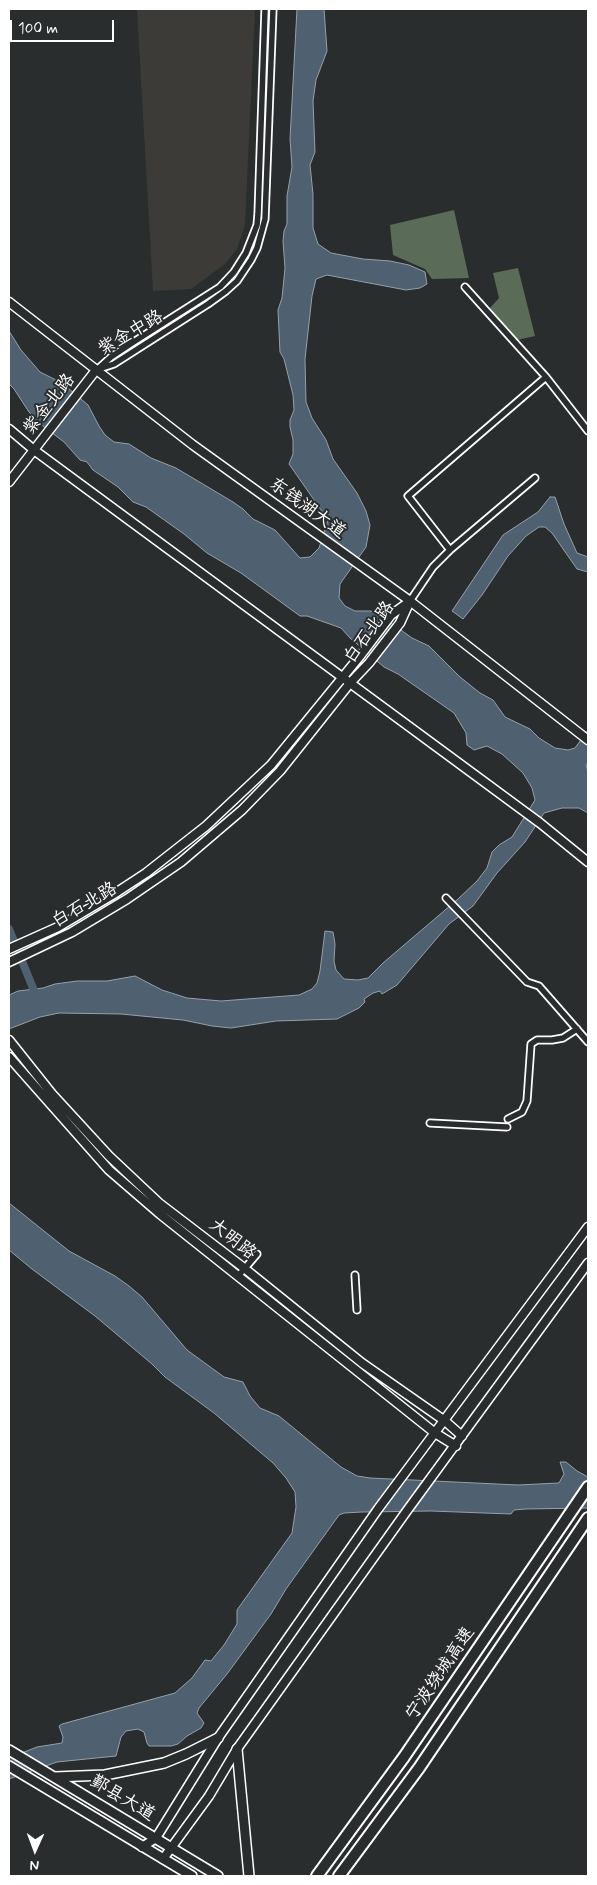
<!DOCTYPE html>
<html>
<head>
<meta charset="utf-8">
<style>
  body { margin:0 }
  #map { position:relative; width:597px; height:1885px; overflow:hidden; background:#2a2d2e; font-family:Mynerve,sans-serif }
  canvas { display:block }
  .frame { position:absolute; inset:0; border:10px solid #fff; pointer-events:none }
  .north { position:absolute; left:10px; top:1825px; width:50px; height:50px; -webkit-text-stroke:4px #2a2d2e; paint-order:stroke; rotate:182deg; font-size:14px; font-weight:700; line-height:20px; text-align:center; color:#fff }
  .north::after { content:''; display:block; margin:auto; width:18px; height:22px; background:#fff; clip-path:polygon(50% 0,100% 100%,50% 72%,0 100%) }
  .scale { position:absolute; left:10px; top:20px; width:104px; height:22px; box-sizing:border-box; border:2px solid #fff; border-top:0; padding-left:6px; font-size:15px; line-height:18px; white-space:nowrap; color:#fff; -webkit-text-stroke:4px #2a2d2e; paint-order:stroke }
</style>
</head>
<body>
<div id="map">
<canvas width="597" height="1885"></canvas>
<div class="frame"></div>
<div class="north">N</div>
<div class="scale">100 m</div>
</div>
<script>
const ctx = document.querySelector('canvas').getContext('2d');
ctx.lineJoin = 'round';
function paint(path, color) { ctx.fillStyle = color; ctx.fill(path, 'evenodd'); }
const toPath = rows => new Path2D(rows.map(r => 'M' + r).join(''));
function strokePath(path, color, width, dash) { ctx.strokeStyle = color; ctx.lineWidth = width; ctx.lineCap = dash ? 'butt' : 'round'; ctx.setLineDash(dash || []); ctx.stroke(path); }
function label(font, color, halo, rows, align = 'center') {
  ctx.font = font + ' Mynerve,"LXGW WenKai TC",sans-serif'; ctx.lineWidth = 4; ctx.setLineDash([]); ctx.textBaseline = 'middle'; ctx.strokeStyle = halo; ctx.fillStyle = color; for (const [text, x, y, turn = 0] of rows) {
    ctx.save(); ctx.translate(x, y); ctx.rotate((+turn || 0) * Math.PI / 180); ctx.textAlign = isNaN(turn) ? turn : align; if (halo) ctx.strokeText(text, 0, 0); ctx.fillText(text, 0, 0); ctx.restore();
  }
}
paint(toPath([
  [137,9,255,9,245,225,237,249,225,264,191,289,153,291]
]), '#3c3b37');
paint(toPath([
  [454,210,469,278,432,279,425,269,393,255,390,225],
  [518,268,535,336,517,340,490,308,499,298,493,273]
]), '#5a6c57');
const water = toPath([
  [297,9,324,9,327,51,316,80,313,101,315,152,310,165,313,194,313,228,318,244,331,253,363,259,390,261,409,265,425,272,427,284,420,288,406,290,327,275,316,279,312,296,305,359,306,402,312,418,326,440,333,459,357,493,366,511,370,525,366,547,340,584,339,598,345,606,355,611,371,611,380,615,412,638,429,646,460,677,480,693,493,700,505,717,530,729,539,738,555,748,568,750,575,748,588,730,588,762,586,765,588,772,588,813,579,808,562,808,544,813,525,842,497,873,473,906,449,924,397,985,382,994,380,991,373,993,364,999,365,1002,359,1008,337,1019,276,1021,231,1028,212,1026,183,1020,121,1014,59,1013,40,1017,9,1029,9,995,18,991,43,988,55,984,77,981,107,981,135,976,162,990,187,998,221,1001,299,995,312,989,317,983,320,971,325,931,333,932,335,944,334,961,336,970,344,979,358,980,368,978,383,963,458,899,477,881,487,868,492,852,499,845,512,837,535,800,532,788,523,773,502,754,487,746,474,750,467,745,466,733,454,713,398,674,384,667,350,638,341,628,307,616,300,616,241,573,207,553,184,534,146,507,133,502,118,487,93,470,87,462,80,460,64,442,39,423,29,412,14,389,9,384,9,331,21,350,40,372,62,383,88,405,99,426,105,435,114,442,129,444,151,458,176,468,233,502,243,509,253,519,275,530,300,558,310,557,319,548,328,520,289,464,293,454,293,440,290,427,290,420,294,410,293,395,284,359,280,352,278,310,282,298,285,268,283,241,284,231,287,224,287,196,292,167,290,139,297,9],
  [550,497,555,497,564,524,577,553,588,557,588,572,577,569,552,533,545,527,539,527,526,536,508,556,482,595,463,619,452,611,503,535,538,512,550,497],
  [9,1203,69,1251,115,1276,129,1286,142,1297,187,1350,224,1377,243,1382,250,1396,260,1408,279,1416,341,1467,357,1476,370,1478,518,1485,559,1483,564,1474,560,1462,566,1462,577,1471,588,1477,588,1508,525,1509,514,1510,511,1514,431,1511,362,1512,344,1513,339,1515,286,1589,271,1614,227,1674,199,1708,197,1713,204,1723,201,1728,187,1736,178,1744,171,1746,149,1746,147,1743,144,1732,138,1729,126,1731,121,1737,116,1756,57,1762,9,1779,9,1758,37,1747,62,1743,63,1737,59,1726,62,1724,175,1693,192,1678,205,1660,211,1661,224,1645,237,1624,237,1610,292,1533,296,1507,295,1492,286,1478,273,1463,214,1413,165,1377,152,1364,95,1316,32,1269,9,1250,9,1203]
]);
paint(water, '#4f6171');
strokePath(water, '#95a0aa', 1);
strokePath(toPath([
  [9,929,37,998]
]), '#4f6171', 8);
const street = toPath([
  [465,287,546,377,588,431],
  [99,368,111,357,132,343,220,287,234,272,246,253,257,225,258,214,265,9],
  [96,370,114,364,208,304,226,291,237,281,251,260,257,248,265,219,273,9],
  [450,550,408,496,546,377],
  [410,601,433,567,450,550,535,478],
  [446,898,527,982,539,986,588,1042],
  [508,1119,522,1112,527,1101,531,1044,537,1040,552,1040,563,1038,577,1029],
  [430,1123,507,1127],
  [239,1275,257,1254],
  [355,1275,357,1310]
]);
const secondary = toPath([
  [9,302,193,445,410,601,588,740],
  [9,429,34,450,540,823,588,862],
  [9,482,96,370],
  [9,949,58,927,117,892,146,873,206,826,271,765,360,656,391,615,409,602],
  [9,962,72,932,127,899,181,862,242,810,280,771,350,683,369,663,400,623,410,601],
  [9,1040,52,1094,109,1156,159,1203,244,1268,362,1363,445,1421,462,1436],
  [9,1057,109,1170,160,1214,435,1433,456,1446],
  [142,1847,156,1838,218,1738,378,1509,588,1227],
  [163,1859,209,1796,237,1749,406,1512,588,1263]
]);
const primary = toPath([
  [237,1749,249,1876],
  [9,1750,218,1876],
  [9,1766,192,1876],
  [55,1777,105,1775,164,1763,186,1754,218,1738]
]);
const highway = toPath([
  [317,1876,404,1757,588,1487],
  [339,1876,419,1768,588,1518]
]);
strokePath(street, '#fff', 9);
strokePath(secondary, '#fff', 11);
strokePath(primary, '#fff', 12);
strokePath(highway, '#fff', 14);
strokePath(street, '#2a2d2e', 5.5);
strokePath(secondary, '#2a2d2e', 8);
strokePath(primary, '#2a2d2e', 9);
strokePath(highway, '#2a2d2e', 10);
label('18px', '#fff', '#2a2d2e', [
  ["紫金中路",131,334,-30],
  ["紫金北路",50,405,-52],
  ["东钱湖大道",307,509,36],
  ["白石北路",370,633,-54],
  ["白石北路",85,906,-30],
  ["大明路",232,1240,38],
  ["宁波绕城高速",441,1674,-56],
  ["鄞县大道",122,1799,31]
]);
</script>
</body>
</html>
